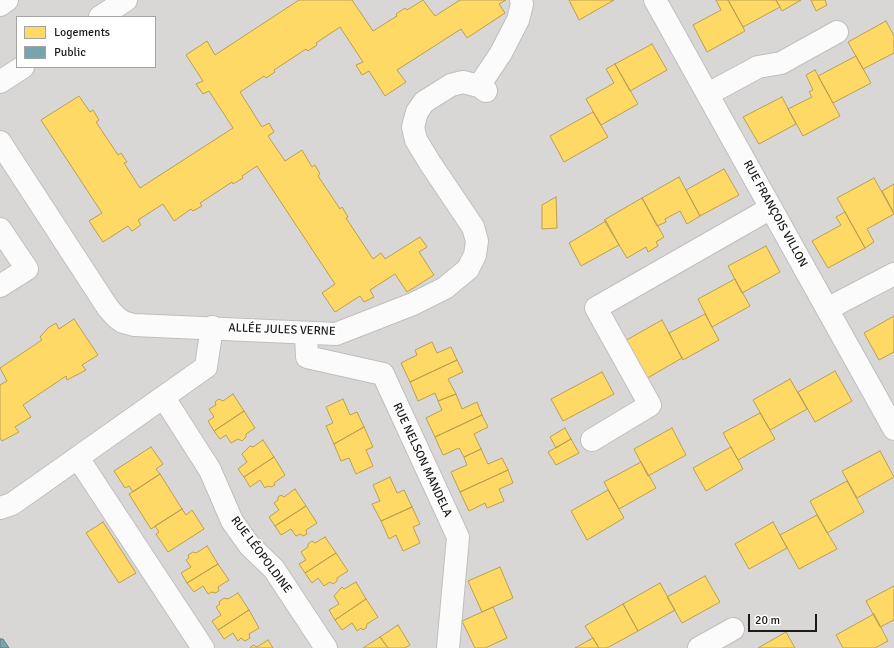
<!DOCTYPE html>
<html>
<head>
<meta charset="utf-8">
<style>
  body { margin:0 }
  #map { position:relative; width:894px; height:648px; overflow:hidden; background:#e9e7e4; font-family:Signika,sans-serif }
  canvas { display:block }
  .legend { position:absolute; left:16px; top:16px; width:140px; height:52px; box-sizing:border-box; background:#fff; border:1px solid #a4a4a4; margin:0; padding:5px 7px; list-style:none; font-size:12px; color:#1b1b1b }
  .legend li { display:flex; align-items:center; gap:8px; height:20px }
  .legend b { width:20px; border:1px solid #a4a4a4 }
  .scale { position:absolute; left:748px; top:614px; width:69px; height:18px; box-sizing:border-box; border:2px solid #1b1b1b; border-top:0; padding-left:5px; font-size:12px; line-height:14px; white-space:nowrap; color:#1b1b1b; -webkit-text-stroke:3px #fff; paint-order:stroke }
</style>
</head>
<body>
<div id="map">
<canvas width="894" height="648"></canvas>
<ul class="legend">
<li><b style="height:11px;background:#ffd966"></b>Logements</li>
<li><b style="height:11px;background:#76a5af"></b>Public</li>
</ul>
<div class="scale">20 m</div>
</div>
<script>
const ctx = document.querySelector('canvas').getContext('2d');
ctx.lineJoin = 'round';
function paint(path, color) { ctx.fillStyle = color; ctx.fill(path, 'evenodd'); }
const toPath = rows => new Path2D(rows.map(r => 'M' + r).join(''));
function strokePath(path, color, width, dash) { ctx.strokeStyle = color; ctx.lineWidth = width; ctx.lineCap = dash ? 'butt' : 'round'; ctx.setLineDash(dash || []); ctx.stroke(path); }
function label(font, color, halo, rows, align = 'center') {
  ctx.font = font + ' Signika,sans-serif'; ctx.lineWidth = 4; ctx.setLineDash([]); ctx.textBaseline = 'middle'; ctx.strokeStyle = halo; ctx.fillStyle = color; for (const [text, x, y, turn = 0] of rows) {
    ctx.save(); ctx.translate(x, y); ctx.rotate((+turn || 0) * Math.PI / 180); ctx.textAlign = isNaN(turn) ? turn : align; if (halo) ctx.strokeText(text, 0, 0); ctx.fillText(text, 0, 0); ctx.restore();
  }
}
paint(toPath([
  [0,0,894,0,894,648,0,648],
  [17,17,155,17,155,67,17,67]
]), '#d8d7d5');
const homes = toPath([
  [299,0,352,0,373,31,397,16,396,14,405,8,407,10,423,0,435,16,460,0,506,0,499,4,505,13,467,38,461,29,397,70,406,82,385,96,369,71,362,75,356,65,363,62,340,27,316,43,317,45,308,51,306,49,274,70,275,72,266,78,264,76,240,92,262,127,269,123,274,132,268,136,285,161,302,150,312,167,315,165,320,174,318,176,340,209,342,207,348,217,346,218,373,259,381,253,385,259,420,237,427,247,419,252,434,275,407,292,395,274,370,290,374,297,364,302,360,296,335,312,322,293,335,284,257,166,242,176,243,178,233,184,232,182,200,203,202,206,193,211,191,209,174,221,163,204,138,220,141,225,132,231,128,226,103,242,89,221,102,213,41,120,79,96,90,112,93,110,99,120,96,122,118,155,121,153,127,162,124,163,140,188,233,128,209,91,203,94,196,84,203,81,186,55,207,41,215,55,299,0],
  [569,0,614,0,579,20,569,0],
  [716,0,728,0,745,31,707,52,693,25,721,10,716,0],
  [728,0,776,0,780,7,743,27,728,0],
  [776,0,801,0,782,11,776,0],
  [811,0,825,0,827,5,816,11,811,0],
  [886,21,894,36,894,53,863,69,848,42,886,21],
  [652,44,667,70,630,91,615,64,652,44],
  [856,56,871,83,833,103,818,76,856,56],
  [615,64,638,104,601,125,586,99,614,83,606,69,615,64],
  [815,70,840,116,803,136,788,109,812,97,809,92,813,90,806,75,815,70],
  [782,97,796,124,759,144,743,117,782,97],
  [593,112,608,137,564,162,550,136,593,112],
  [724,169,739,195,700,216,686,190,724,169],
  [679,177,700,216,687,224,680,211,665,219,666,222,657,226,642,198,679,177],
  [874,178,894,214,867,229,874,242,865,248,837,198,874,178],
  [894,184,894,213,882,191,894,184],
  [556,197,557,228,542,229,542,205,556,197],
  [642,198,664,237,656,242,658,246,648,252,646,247,627,258,604,220,642,198],
  [845,212,865,248,828,268,812,241,841,225,836,217,845,212],
  [606,221,619,245,581,266,569,243,606,221],
  [766,246,780,272,742,293,728,266,766,246],
  [735,279,750,306,712,327,698,299,735,279],
  [705,314,719,340,683,360,669,333,705,314],
  [894,316,894,352,879,360,864,333,894,316],
  [74,319,98,355,82,365,86,370,67,380,66,376,23,405,31,417,15,427,19,432,2,441,0,438,0,385,7,381,0,368,42,340,40,337,48,328,56,323,59,329,74,319],
  [662,320,682,358,644,380,623,342,662,320],
  [432,342,437,353,451,347,457,360,410,382,401,363,417,355,415,350,432,342],
  [457,360,463,372,448,379,456,394,438,401,435,393,418,401,410,382,457,360],
  [835,371,852,401,815,422,798,392,835,371],
  [602,372,614,394,563,421,551,399,602,372],
  [790,379,807,409,770,430,753,400,790,379],
  [233,394,244,411,214,431,208,421,214,417,209,409,216,405,215,402,219,399,223,401,233,394],
  [456,394,462,409,477,402,482,415,435,437,426,418,442,410,438,401,456,394],
  [343,399,350,415,357,412,364,427,334,444,326,426,333,423,326,407,343,399],
  [244,411,255,428,246,434,246,437,242,441,238,439,231,443,226,435,220,439,214,431,244,411],
  [760,413,775,439,738,460,723,433,760,413],
  [482,415,488,427,474,434,481,449,464,457,459,448,443,455,435,437,482,415],
  [364,427,373,447,366,450,373,466,356,474,349,458,341,461,334,444,364,427],
  [565,428,571,439,556,448,550,437,565,428],
  [672,428,686,455,648,476,634,449,672,428],
  [571,439,579,453,556,465,548,452,571,439],
  [263,440,274,457,244,477,238,469,247,462,242,454,250,446,253,447,263,440],
  [151,447,163,464,156,469,160,474,133,492,129,486,125,488,114,471,151,447],
  [731,447,743,469,706,491,693,468,731,447],
  [481,449,488,464,502,458,508,470,460,492,451,472,467,465,464,457,481,449],
  [880,451,894,477,857,498,842,471,880,451],
  [274,457,285,475,274,483,275,485,271,487,268,486,265,488,260,480,250,487,244,477,274,457],
  [641,462,656,488,619,509,604,482,641,462],
  [508,470,513,483,499,489,504,501,487,508,485,503,469,511,460,492,508,470],
  [160,474,182,509,151,529,129,494,160,474],
  [390,477,397,493,404,490,412,507,381,521,372,504,380,501,373,485,390,477],
  [847,481,864,512,827,533,810,501,847,481],
  [295,489,306,506,275,526,269,517,279,510,274,503,278,500,278,497,281,495,284,497,295,489],
  [608,490,624,518,587,540,571,511,608,490],
  [306,506,317,523,306,530,307,534,303,536,300,534,296,536,291,529,281,535,275,526,306,506],
  [412,507,420,524,413,527,420,543,403,551,396,535,389,539,381,521,412,507],
  [182,509,186,515,192,510,204,529,168,552,156,534,159,532,155,526,182,509],
  [817,515,837,549,799,569,780,535,817,515],
  [103,522,136,573,119,583,86,533,103,522],
  [773,522,787,548,749,569,735,544,773,522],
  [325,537,336,553,305,573,299,564,306,560,301,552,308,547,308,544,312,541,315,543,325,537],
  [207,546,218,564,187,583,181,573,191,567,186,560,189,558,188,555,193,552,196,553,207,546],
  [336,553,348,571,337,578,337,581,333,584,330,582,324,586,318,578,312,583,305,573,336,553],
  [218,564,229,580,218,587,219,591,215,593,211,592,208,594,203,586,194,592,187,583,218,564],
  [500,567,513,598,482,612,468,581,500,567],
  [705,576,720,602,682,623,667,597,705,576],
  [356,582,366,599,335,620,329,610,339,604,334,596,342,587,344,589,356,582],
  [660,583,675,610,638,631,623,604,660,583],
  [894,586,894,620,880,627,866,601,894,586],
  [238,593,249,610,218,630,212,621,221,615,216,607,220,604,219,602,224,598,228,599,238,593],
  [366,599,378,617,367,624,366,628,363,630,361,628,357,631,352,623,342,630,335,620,366,599],
  [623,604,638,631,607,648,599,648,585,626,623,604],
  [493,607,507,638,485,648,475,648,462,621,493,607],
  [249,610,259,628,249,634,250,638,245,641,241,638,238,641,233,633,224,639,218,630,249,610],
  [874,614,888,641,875,648,843,648,836,635,874,614],
  [398,625,410,645,405,648,388,648,380,637,398,625],
  [786,632,795,648,758,648,786,632],
  [380,637,388,648,363,648,380,637],
  [593,638,599,648,575,648,593,638],
  [268,640,273,648,250,648,253,645,257,647,268,640]
]);
paint(homes, '#ffd966');
strokePath(homes, '#bba050', 1);
const public = toPath([
  [0,639,3,639,9,648,0,648,0,639]
]);
paint(public, '#76a5af');
strokePath(public, '#5b7c83', 1);
const minor = toPath([
  [655,0,894,429],
  [0,5,7,0],
  [100,17,126,0],
  [0,82,23,67],
  [479,86,501,53,518,20,522,4,521,0],
  [708,94,758,67,781,63,837,32],
  [0,142,108,308,116,317,123,322,134,325,336,334,413,304,445,288,468,269,475,255,477,241,473,227,430,163,416,140,413,127,417,112,424,102,451,85,463,82,479,86,486,91],
  [0,229,27,269,0,286],
  [827,309,894,274],
  [306,333,307,357,383,374,458,537,448,648],
  [164,398,210,470,232,521,249,545,274,569,326,648],
  [592,440,650,405,596,308,771,208],
  [78,458,203,648],
  [0,508,12,504,206,367,212,327],
  [699,648,733,629]
]);
strokePath(minor, '#c0bfbe', 24);
strokePath(minor, '#fcfbfb', 22);
label('12px', '#1b1b1b', '#fff', [
  ["RUE FRANÇOIS VILLON",775,214,61],
  ["ALLÉE JULES VERNE",282,330,2],
  ["RUE NELSON MANDELA",422,460,65],
  ["RUE LÉOPOLDINE",261,555,53]
]);
</script>
</body>
</html>
